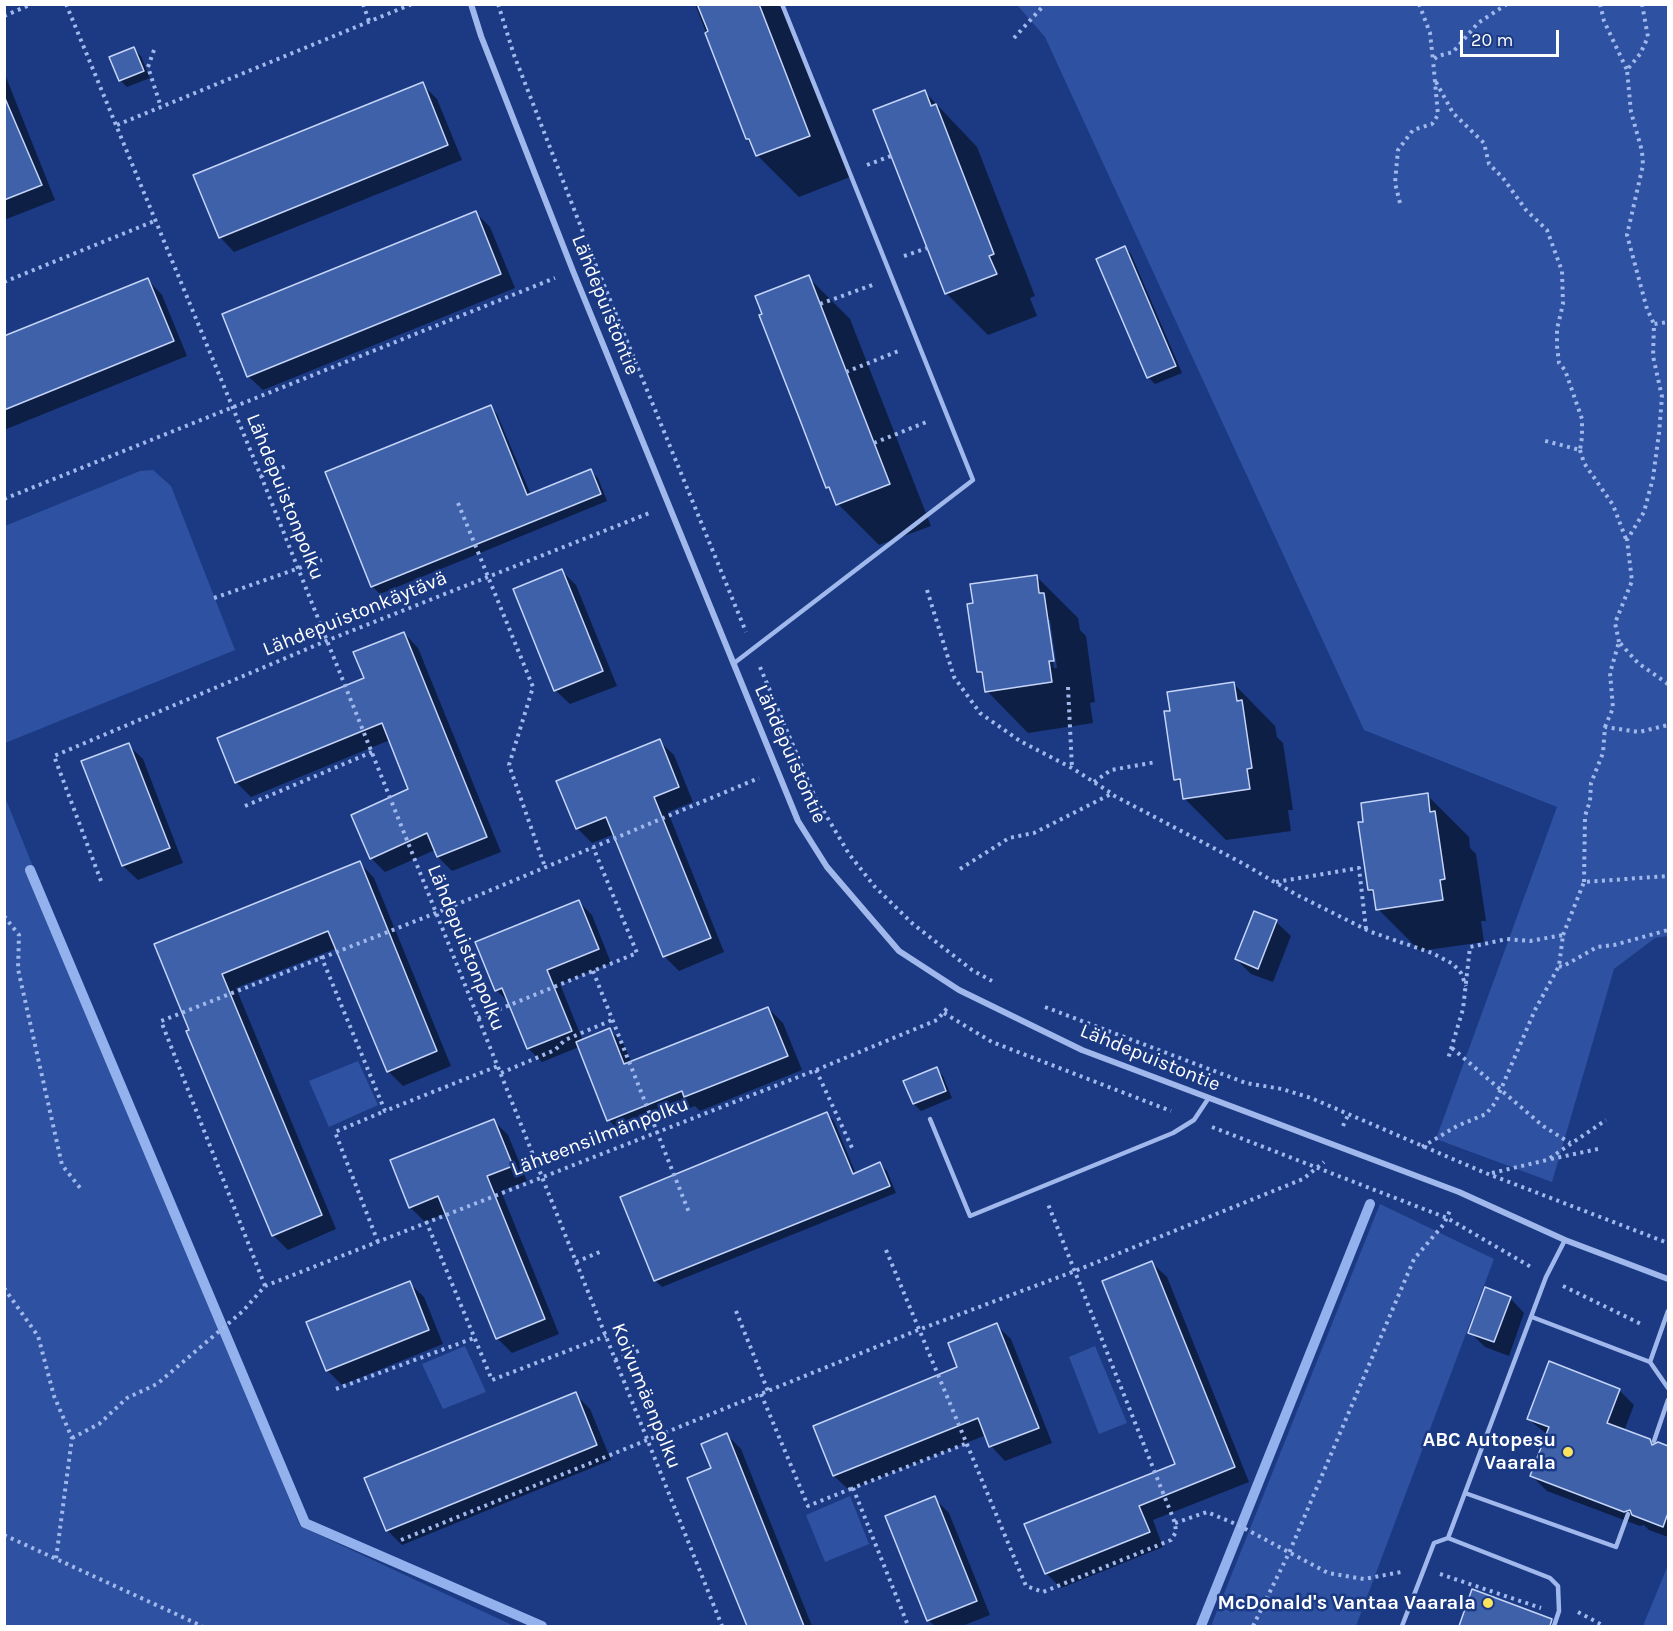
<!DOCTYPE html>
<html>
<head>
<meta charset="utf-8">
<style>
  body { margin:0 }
  #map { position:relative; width:1673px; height:1631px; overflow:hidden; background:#1b3a83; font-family:Karla,sans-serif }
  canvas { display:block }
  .frame { position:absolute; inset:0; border:6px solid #fff; pointer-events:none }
  .scale { position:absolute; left:1460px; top:30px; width:99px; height:27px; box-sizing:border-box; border:3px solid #fff; border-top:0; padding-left:8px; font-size:18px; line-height:21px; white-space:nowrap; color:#fff; -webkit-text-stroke:4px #1b3a83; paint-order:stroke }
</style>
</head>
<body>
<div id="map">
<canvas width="1673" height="1631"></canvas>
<div class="frame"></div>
<div class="scale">20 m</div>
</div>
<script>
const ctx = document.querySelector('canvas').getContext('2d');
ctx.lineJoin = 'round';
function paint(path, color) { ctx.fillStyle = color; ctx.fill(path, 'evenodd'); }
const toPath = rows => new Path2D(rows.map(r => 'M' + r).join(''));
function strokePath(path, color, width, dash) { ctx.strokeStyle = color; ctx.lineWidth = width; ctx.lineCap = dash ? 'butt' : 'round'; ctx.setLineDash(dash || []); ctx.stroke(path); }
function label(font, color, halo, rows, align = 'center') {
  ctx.font = font + ' Karla,sans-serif'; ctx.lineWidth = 5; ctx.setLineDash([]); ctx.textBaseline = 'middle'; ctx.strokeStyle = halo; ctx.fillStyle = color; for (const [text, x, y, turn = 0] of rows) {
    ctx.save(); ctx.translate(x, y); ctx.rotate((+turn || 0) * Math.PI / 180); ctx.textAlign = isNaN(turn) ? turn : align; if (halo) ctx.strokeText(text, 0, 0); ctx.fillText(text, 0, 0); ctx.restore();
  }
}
paint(toPath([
  [1017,5,1668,5,1668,936,1655,938,1614,969,1552,1182,1436,1139,1557,807,1364,730,1045,37],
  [153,470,171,486,235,650,5,743,5,526,140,471],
  [4,795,300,1526,514,1626,5,1626],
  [358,1061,378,1105,329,1127,309,1081],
  [1380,1204,1494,1259,1356,1626,1211,1626],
  [465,1346,486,1392,443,1409,422,1364],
  [1095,1346,1127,1423,1099,1434,1069,1357],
  [850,1496,869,1544,825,1562,806,1515],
  [1668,1565,1668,1626,1643,1626]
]), '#2e52a1');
paint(toPath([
  [695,4,783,4,850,177,799,197,758,156,747,139],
  [134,49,141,56,150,78,127,87,120,80],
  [4,72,55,200,4,220],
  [422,84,437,99,462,160,234,252,220,237],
  [924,91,977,147,1035,296,1030,298,1037,316,988,335,946,293],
  [476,213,490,227,515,288,263,390,248,376],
  [1125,247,1131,254,1182,373,1155,384,1148,377,1098,259],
  [808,277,850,319,931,526,879,545,838,504,828,487,764,315],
  [148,280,162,295,187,356,4,430,4,338],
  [490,407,497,414,531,495,591,471,598,478,607,501,380,594,373,587,327,473],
  [562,571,576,585,617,686,570,704,555,690],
  [1036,576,1078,618,1080,630,1086,636,1095,702,1090,703,1093,723,1028,733,987,691,985,678,978,672],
  [1047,620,1050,620,1057,668,1054,668],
  [404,633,418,648,501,852,452,871,438,857,435,850,385,872,371,858,410,789,390,740,251,797,236,782,365,679],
  [1234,684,1275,726,1277,737,1283,743,1293,810,1288,810,1291,831,1226,840,1184,798,1183,786,1176,779],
  [659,741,674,755,693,802,668,812,724,952,679,971,664,956,615,834,592,843,577,828],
  [128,745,143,759,183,863,138,880,123,866,83,762],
  [1427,795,1469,837,1470,848,1476,854,1486,921,1481,921,1484,942,1420,951,1378,909,1376,897,1369,890],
  [360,863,374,878,451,1066,403,1086,389,1072,337,948,236,988,336,1229,288,1250,273,1235,156,944],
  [579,902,592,915,611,963,560,984,583,1041,610,1030,624,1045,632,1063,768,1008,783,1023,802,1070,700,1111,695,1106,623,1135,609,1120,579,1047,542,1062,528,1048,510,1003,496,990],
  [1276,922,1291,936,1273,982,1251,974,1236,959],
  [936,1069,943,1076,952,1098,921,1111,914,1104],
  [827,1114,834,1121,856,1174,880,1164,887,1171,896,1193,662,1287,655,1280],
  [494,1121,508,1135,527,1181,501,1191,559,1334,512,1353,497,1338,447,1213,425,1222,410,1207],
  [1152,1263,1167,1277,1249,1482,1153,1520,1163,1547,1061,1588,1046,1573,1177,1464],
  [409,1283,424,1297,443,1344,342,1385,327,1370],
  [1510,1298,1524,1313,1509,1356,1485,1347,1470,1332],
  [996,1325,1011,1339,1052,1443,1005,1461,991,1446,986,1435,849,1490,834,1476,815,1426,959,1368],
  [1619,1390,1634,1405,1624,1431,1649,1440,1654,1446,1658,1444,1668,1448,1668,1537,1649,1530,1644,1525,1640,1526,1547,1491,1532,1476,1548,1435,1528,1419],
  [575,1394,590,1409,611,1460,402,1545,387,1530],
  [727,1435,741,1449,812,1626,748,1626,689,1479,713,1469],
  [934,1498,949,1513,990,1615,962,1626,935,1626,928,1620],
  [1473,1591,1546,1618,1555,1626,1460,1626]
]), '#0007');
strokePath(toPath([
  [30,870,305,1523,542,1626],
  [1201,1626,1370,1204]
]), '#93b1ed', 10);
const building = toPath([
  [697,4,759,4,810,136,756,156,749,139,746,139,705,33,708,31,697,4],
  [134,47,144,71,119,81,109,57,134,47],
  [423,82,448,145,219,238,193,175,423,82],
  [925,90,931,106,936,104,994,254,989,256,997,274,945,294,873,110,925,90],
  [4,96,42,185,4,200,4,96],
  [476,211,501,274,247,377,222,314,476,211],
  [1125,246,1176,366,1147,378,1096,259,1125,246],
  [809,275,890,484,836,505,829,487,826,488,800,420,759,315,762,314,755,296,809,275],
  [148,278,174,341,4,410,4,336,148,278],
  [491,405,527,495,591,469,601,494,371,587,325,472,491,405],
  [562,569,603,671,554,691,513,589,562,569],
  [1037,575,1039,593,1044,593,1054,661,1049,661,1052,682,985,692,982,672,977,672,967,604,973,603,970,584,1037,575],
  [404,632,487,837,437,857,427,833,370,859,351,815,408,789,382,723,235,783,217,738,364,678,353,652,404,632],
  [1234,682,1237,701,1242,700,1252,768,1247,769,1250,789,1183,799,1180,779,1174,780,1164,711,1170,711,1167,692,1234,682],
  [660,739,679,787,654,797,711,938,663,957,606,817,576,829,556,781,660,739],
  [129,743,170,848,122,866,81,761,129,743],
  [1428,793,1430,812,1435,811,1445,879,1440,880,1443,900,1376,910,1373,890,1368,890,1358,822,1363,822,1361,803,1428,793],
  [360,861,437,1051,387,1072,328,931,222,974,322,1215,272,1236,186,1031,189,1030,154,944,360,861],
  [579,900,599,949,547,970,572,1031,527,1049,502,988,495,991,475,942,579,900],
  [1254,911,1277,920,1258,969,1235,959,1254,911],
  [768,1007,788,1056,684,1097,682,1091,607,1121,576,1042,610,1028,624,1064,768,1007],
  [937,1067,946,1091,913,1104,903,1081,937,1067],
  [827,1112,853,1174,880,1162,890,1186,654,1281,620,1197,827,1112],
  [494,1119,513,1166,487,1176,545,1319,496,1339,438,1196,409,1208,390,1160,494,1119],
  [1152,1261,1235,1467,1139,1506,1150,1532,1045,1574,1024,1524,1175,1464,1102,1281,1152,1261],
  [410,1281,429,1330,326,1371,306,1322,410,1281],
  [1485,1287,1511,1297,1494,1342,1468,1333,1485,1287],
  [997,1323,1039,1428,989,1447,978,1418,833,1476,813,1426,957,1367,948,1343,997,1323],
  [1549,1361,1620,1389,1607,1423,1650,1439,1652,1445,1658,1442,1668,1446,1668,1513,1663,1527,1632,1515,1630,1510,1624,1512,1530,1476,1549,1427,1527,1419,1549,1361],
  [576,1392,597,1445,386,1531,364,1478,576,1392],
  [727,1433,804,1626,747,1626,687,1478,711,1468,701,1444,727,1433],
  [935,1496,977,1601,927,1621,885,1516,935,1496],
  [1472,1589,1552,1619,1550,1626,1459,1626,1472,1589]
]);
paint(building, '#3f61aa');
strokePath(building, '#c5d5f8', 1.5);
strokePath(toPath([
  [66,4,261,476,722,1626],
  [363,4,369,21],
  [498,4,514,55,595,263,746,632],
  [1419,4,1430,33,1433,60,1438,56,1453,52,1478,23,1507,4],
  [1600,4,1604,21,1627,70],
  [1642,4,1648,37,1640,54,1627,70,1631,112,1642,151,1643,165,1627,235,1647,309,1654,324],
  [4,16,32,4],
  [1014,38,1045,4],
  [154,50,148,67,161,107],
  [1436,82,1453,113,1484,143,1489,164,1503,178,1526,210,1547,230,1562,271,1563,304,1557,329,1557,346,1559,363,1565,370,1582,419,1582,437,1580,450,1542,440],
  [117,125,412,4],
  [867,165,891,156],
  [1400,203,1395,183,1398,150,1413,130,1432,124,1438,115,1433,60],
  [904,256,927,248],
  [4,282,157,220],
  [820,304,875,284],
  [846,372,901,350],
  [874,443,929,421],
  [1580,450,1584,463,1613,505,1626,539],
  [261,476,286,466],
  [4,499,555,278],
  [458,503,533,687,509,765,545,867],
  [927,590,954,677,980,713,1020,741,1072,768,1111,793],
  [214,598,322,560],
  [1619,642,1615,623,1632,581,1627,540,1644,512,1653,478,1659,433,1662,397,1653,356,1654,324,1668,322],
  [760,667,814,795,849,854,875,887,913,924,972,970,992,981],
  [1068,687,1072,768],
  [1605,727,1613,708,1610,673,1619,642,1638,663,1668,684],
  [1094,782,1111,770,1156,762],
  [245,806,372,752],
  [960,869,1009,838,1034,833,1111,794,1242,863,1297,895,1371,932,1432,953,1453,964,1461,973,1466,986],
  [101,881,54,756,326,641,652,512],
  [1276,882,1359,868,1366,929],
  [1584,882,1585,816,1590,801,1591,783,1603,753,1605,727,1639,732,1668,725],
  [4,916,19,935,18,969,62,1165,81,1189],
  [1563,935,1584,882,1668,876],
  [321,956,385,1111,498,1066],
  [1559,966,1562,967,1597,947,1614,945,1668,930],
  [593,971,690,1215],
  [1045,1007,1246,1083,1282,1089,1311,1098,1483,1172,1668,1243],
  [944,1013,992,1042,1171,1111],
  [478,1018,637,953,593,847],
  [1452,1048,1543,1126,1570,1143],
  [816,1070,853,1150],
  [501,1073,555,1050,565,1040,612,1020],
  [1343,1126,1349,1113],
  [1212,1127,1447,1218,1531,1267],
  [1422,1147,1457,1126,1486,1114,1495,1103,1535,1010,1559,966,1563,935,1530,941,1507,939,1470,947,1463,1009,1448,1059],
  [1551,1159,1598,1149],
  [1492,1173,1547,1160,1606,1120],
  [426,1221,492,1380,606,1336],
  [378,1242,335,1132,385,1111],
  [886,1250,1026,1586,1043,1592,1171,1540,1176,1532,1175,1523,1048,1204],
  [576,1262,602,1251],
  [265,1286,161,1021,436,913,759,778],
  [1563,1286,1643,1325],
  [4,1288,38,1336,54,1396,72,1438,56,1559],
  [736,1311,768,1391],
  [615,1360,641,1350],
  [336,1389,474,1338],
  [761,1394,808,1506,853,1488],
  [72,1438,99,1424,127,1398,157,1384,243,1311,265,1286,816,1070,937,1020,949,1006],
  [1175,1523,1207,1512,1238,1525,1328,1573,1364,1579,1401,1572],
  [4,1535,202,1626],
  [401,1540,918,1330,1075,1271,1303,1179,1324,1162],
  [1440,1574,1541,1608],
  [1578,1612,1604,1626],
  [907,1623,853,1488,965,1444],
  [1253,1626,1289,1553,1414,1259,1444,1224,1451,1208]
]), '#a0b8eb', 4, [3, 4.5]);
strokePath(toPath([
  [733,664,973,480,782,4],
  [930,1119,970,1216,1173,1133,1194,1120,1208,1099],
  [1668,1311,1650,1362,1668,1388],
  [1532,1317,1650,1362],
  [1654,1441,1668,1400],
  [1465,1493,1616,1547,1628,1514],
  [1448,1538,1546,1277,1565,1240],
  [1402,1626,1434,1543,1448,1538,1550,1578,1558,1586,1559,1611,1554,1626]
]), '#a0b8eb', 4.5);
strokePath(toPath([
  [471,4,481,36,573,271,798,821,827,867,899,951,959,990,1082,1050,1459,1192,1565,1240,1668,1279]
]), '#a0b8eb', 6);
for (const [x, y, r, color] of [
  [1568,1452,6,"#fce35d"],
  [1488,1603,6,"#fce35d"]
]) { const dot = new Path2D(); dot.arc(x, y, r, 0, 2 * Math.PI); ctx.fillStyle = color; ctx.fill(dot); strokePath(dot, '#1b3a83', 2); }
label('20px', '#fff', '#1b3a83', [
  ["Lähdepuistontie",605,305,68],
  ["Lähdepuistonpolku",285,497,68],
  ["Lähdepuistonkäytävä",355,614,-22],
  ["Lähdepuistontie",790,754,66],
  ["Lähdepuistonpolku",466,948,68],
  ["Lähdepuistontie",1150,1058,22],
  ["Lähteensilmänpolku",600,1137,-21],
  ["Koivumäenpolku",646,1396,68]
]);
label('bold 20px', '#fff', '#1b3a83', [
  ["ABC Autopesu",1556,1440],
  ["Vaarala",1556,1463],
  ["McDonald's Vantaa Vaarala",1476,1603]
], 'right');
</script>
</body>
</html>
